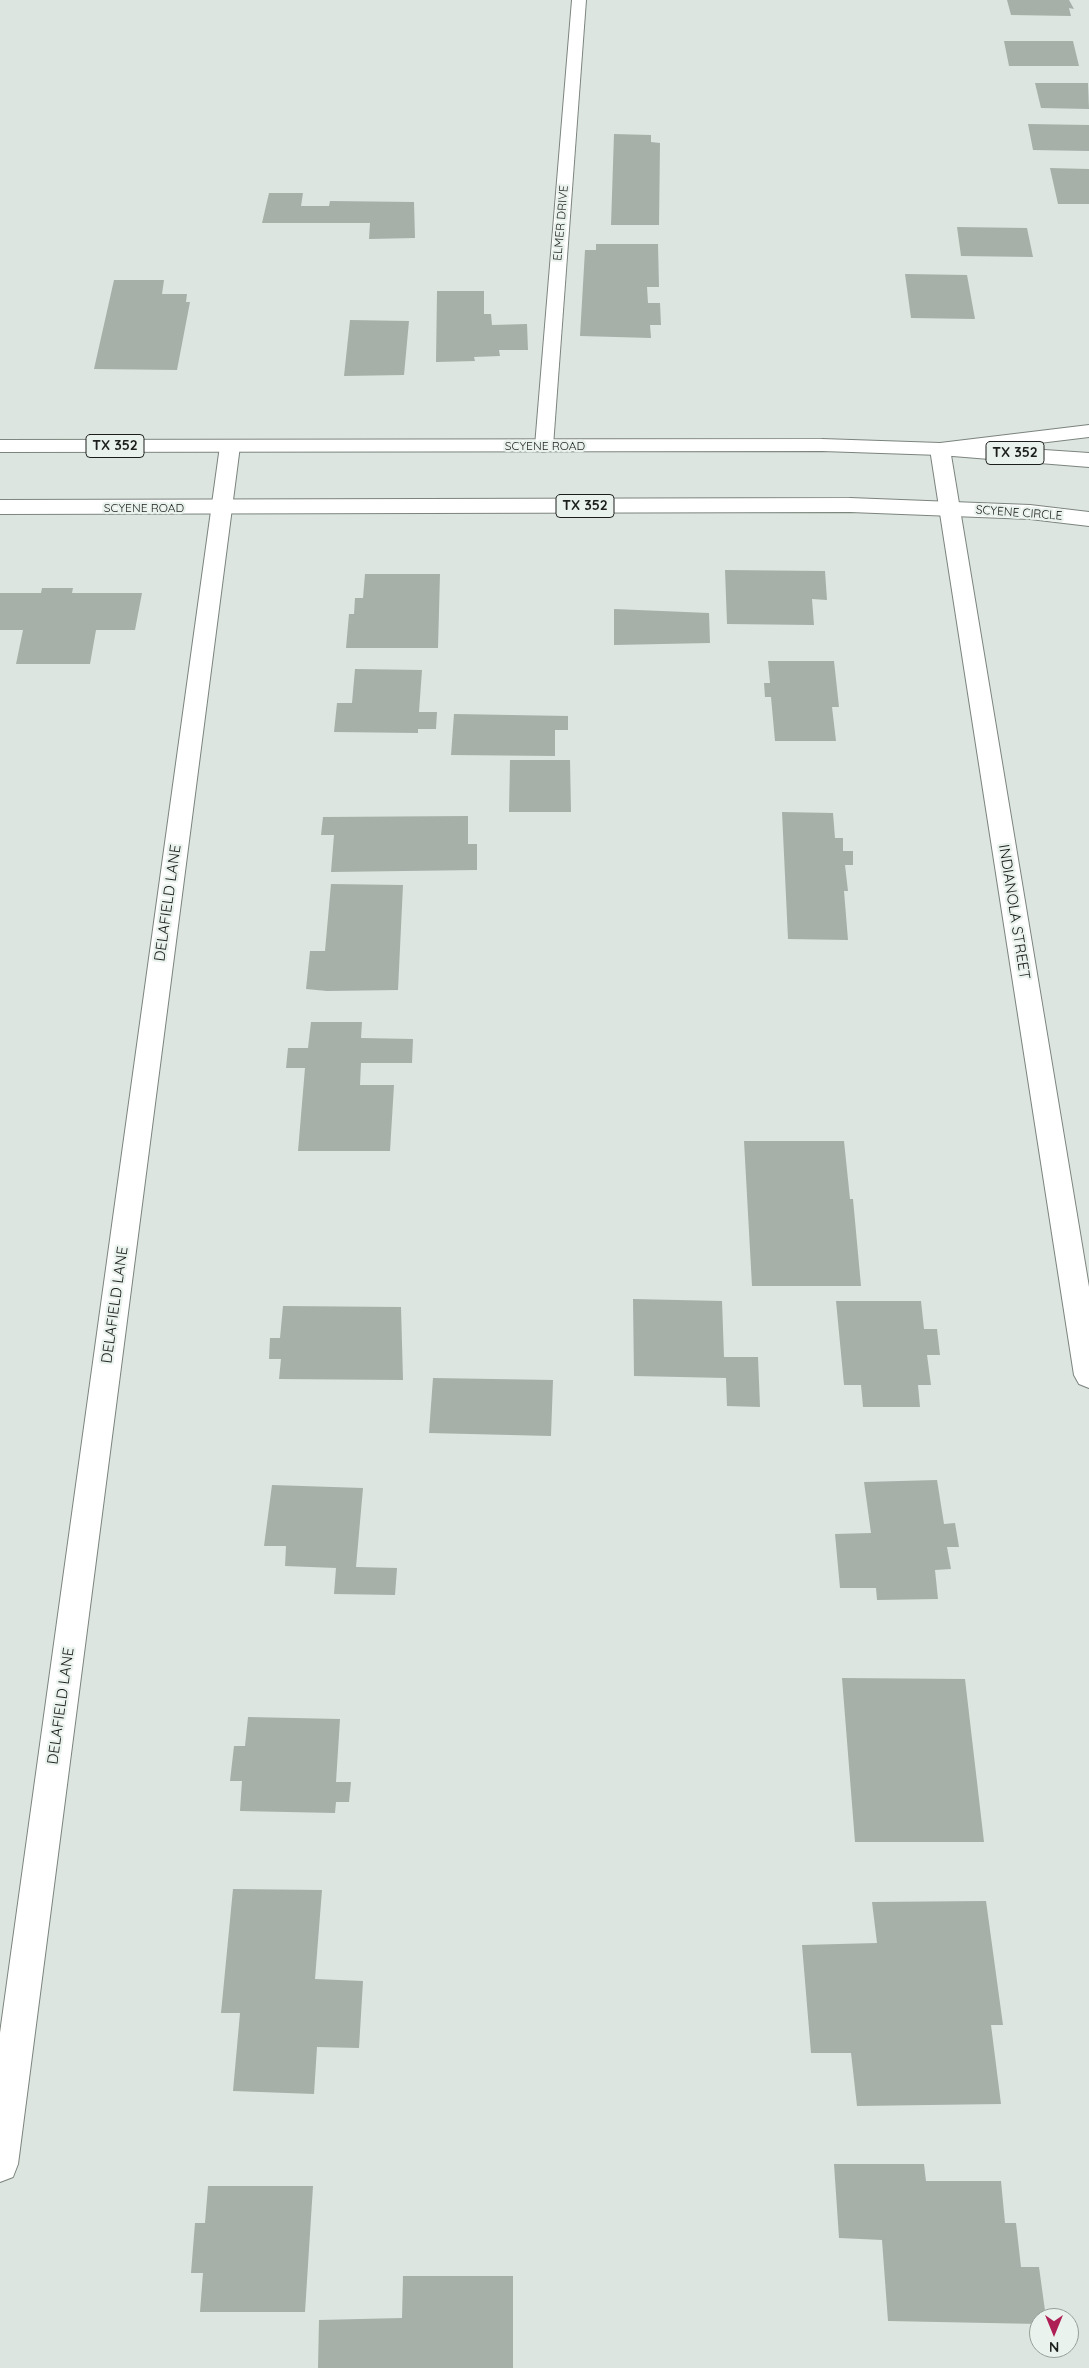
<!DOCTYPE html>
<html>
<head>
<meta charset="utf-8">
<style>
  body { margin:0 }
  #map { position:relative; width:1089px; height:2368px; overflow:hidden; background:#dce5df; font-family:Quicksand,sans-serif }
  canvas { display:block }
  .north { position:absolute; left:1029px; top:2308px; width:50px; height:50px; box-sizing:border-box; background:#e9f2ec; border:1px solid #979e99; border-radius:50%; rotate:180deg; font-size:14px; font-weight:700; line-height:20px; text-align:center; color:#1c1f1d }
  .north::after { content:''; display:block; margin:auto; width:18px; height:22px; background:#ae1f56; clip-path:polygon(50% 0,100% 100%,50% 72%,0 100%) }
</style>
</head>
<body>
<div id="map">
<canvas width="1089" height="2368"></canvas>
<div class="north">N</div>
</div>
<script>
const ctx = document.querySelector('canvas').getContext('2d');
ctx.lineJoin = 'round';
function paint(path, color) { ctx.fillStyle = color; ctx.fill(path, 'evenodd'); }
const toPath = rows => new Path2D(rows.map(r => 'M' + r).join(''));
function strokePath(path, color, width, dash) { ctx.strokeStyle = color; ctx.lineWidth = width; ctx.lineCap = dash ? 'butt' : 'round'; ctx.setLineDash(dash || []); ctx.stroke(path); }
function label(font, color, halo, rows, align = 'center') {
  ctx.font = font + ' Quicksand,sans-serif'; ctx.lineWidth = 4.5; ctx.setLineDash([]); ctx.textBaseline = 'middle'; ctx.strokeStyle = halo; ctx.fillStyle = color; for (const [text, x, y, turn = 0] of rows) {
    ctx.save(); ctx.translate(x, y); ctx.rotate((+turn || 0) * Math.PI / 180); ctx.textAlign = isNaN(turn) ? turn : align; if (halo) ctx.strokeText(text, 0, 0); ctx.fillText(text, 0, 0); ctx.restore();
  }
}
paint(toPath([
  [1007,0,1069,0,1074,9,1069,8,1071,16,1011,15],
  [1004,41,1073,41,1079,66,1009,66],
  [1035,83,1088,83,1089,109,1041,108],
  [1028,124,1089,125,1089,151,1033,150],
  [614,134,651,135,651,142,660,143,659,225,611,225],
  [1050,168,1089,169,1089,204,1058,204],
  [269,193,303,193,301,206,329,206,330,201,414,202,415,238,369,239,370,223,262,223],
  [957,227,1027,228,1033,257,961,256],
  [596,244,658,244,659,287,647,287,648,303,660,303,661,325,650,325,651,338,580,336,585,250,596,250],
  [905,274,967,275,975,319,911,318],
  [114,280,164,280,162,294,187,294,186,302,190,302,177,370,94,369],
  [437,291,484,291,484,314,491,314,492,325,527,324,528,350,499,350,500,356,474,357,475,361,436,362],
  [350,320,409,321,404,375,344,376],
  [725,570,825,571,827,600,812,599,814,625,727,624],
  [365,574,440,574,438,648,346,648,349,614,354,614,355,598,363,598],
  [42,588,73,588,72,593,142,593,135,630,96,630,90,664,16,664,23,630,0,630,0,593,41,593],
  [614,609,709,613,710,643,614,645],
  [768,661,834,661,839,707,832,707,836,741,775,741,771,697,765,697,764,683,770,683],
  [355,669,422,670,419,712,437,712,436,729,418,729,418,733,334,732,337,703,352,703],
  [454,714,568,716,568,730,555,730,555,756,451,755],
  [510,760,570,760,571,812,509,812],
  [782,812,833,813,835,838,843,838,843,851,853,851,853,865,845,865,848,891,844,891,848,940,788,939],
  [468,816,468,844,477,844,477,870,331,872,334,835,321,835,323,817],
  [331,884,403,885,398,990,327,991,306,989,310,951,325,951],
  [311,1022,362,1022,361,1038,413,1039,412,1063,361,1063,360,1085,394,1085,390,1151,298,1151,305,1068,286,1068,288,1048,308,1048],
  [744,1141,844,1141,850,1199,853,1199,861,1286,752,1286],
  [633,1299,722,1301,724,1357,758,1357,760,1407,727,1406,726,1378,634,1376],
  [836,1301,921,1301,924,1329,937,1329,940,1355,927,1355,931,1385,918,1385,920,1407,863,1407,861,1385,844,1385],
  [283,1306,401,1307,403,1380,279,1379,281,1359,269,1359,270,1338,280,1338],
  [433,1378,553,1380,551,1436,429,1433],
  [937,1480,944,1524,955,1523,959,1547,947,1547,951,1569,935,1570,938,1599,877,1600,876,1588,840,1588,835,1534,871,1533,864,1482],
  [272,1485,363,1488,356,1567,397,1568,395,1595,334,1594,336,1568,285,1566,286,1546,264,1546],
  [842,1678,965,1679,984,1842,855,1842],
  [248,1717,340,1719,336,1782,351,1782,349,1802,336,1802,335,1813,240,1811,242,1781,230,1781,234,1746,245,1746],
  [233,1889,322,1890,315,1979,363,1981,359,2048,317,2047,314,2094,233,2091,240,2013,221,2013],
  [986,1901,1003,2025,991,2025,1001,2104,857,2106,851,2053,811,2053,802,1945,877,1943,872,1902],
  [834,2164,924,2164,926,2181,1001,2181,1005,2223,1016,2223,1021,2267,1039,2267,1046,2318,1039,2318,1039,2324,888,2321,882,2240,839,2238],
  [208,2186,313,2186,305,2312,200,2312,203,2273,191,2273,195,2223,205,2223],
  [403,2276,513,2276,513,2368,318,2368,319,2320,402,2318]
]), '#a7afa9');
const service = toPath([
  [572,0,586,0,553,446,550,450,544,452,538,450,535,446,572,0]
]);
const minor = toPath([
  [230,440,237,441,240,446,18,2164,13,2177,0,2182,0,2033,220,446,223,441,230,440],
  [940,443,947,444,950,449,1089,1287,1089,1388,1079,1384,1074,1375,930,449,933,444,940,443]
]);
const tertiary = toPath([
  [1089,425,1089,437,940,455,933,454,930,449,933,444,940,443,1089,425]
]);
const primary = toPath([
  [822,439,940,443,1089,453,1089,467,940,455,822,451,0,452,0,440,822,439],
  [850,498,1030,505,1089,512,1089,526,1030,519,850,512,0,514,0,500,850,498]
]);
strokePath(service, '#7c847e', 2);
strokePath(minor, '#7c847e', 2);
strokePath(tertiary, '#7c847e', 2);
strokePath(primary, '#7c847e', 2);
paint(service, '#fff');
paint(minor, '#fff');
paint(tertiary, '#fff');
paint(primary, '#fff');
label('12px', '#1c1f1d', '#e9f2ec', [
  ["ELMER DRIVE",561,223,-85],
  ["SCYENE ROAD",545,446],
  ["SCYENE ROAD",144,508],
  ["SCYENE CIRCLE",1019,513,4]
]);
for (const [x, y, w] of [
  [115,446,58],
  [1015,453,58],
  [585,506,58]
]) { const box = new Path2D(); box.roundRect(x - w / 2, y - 11.5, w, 23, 4); ctx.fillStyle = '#e9f2ec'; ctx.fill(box); strokePath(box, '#1c1f1d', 1); }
label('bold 14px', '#1c1f1d', null, [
  ["TX 352",115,446],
  ["TX 352",1015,453],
  ["TX 352",585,506]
]);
label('15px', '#1c1f1d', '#e9f2ec', [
  ["DELAFIELD LANE",168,903,-82],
  ["INDIANOLA STREET",1014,912,81],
  ["DELAFIELD LANE",115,1305,-82],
  ["DELAFIELD LANE",61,1706,-82]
]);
</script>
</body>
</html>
